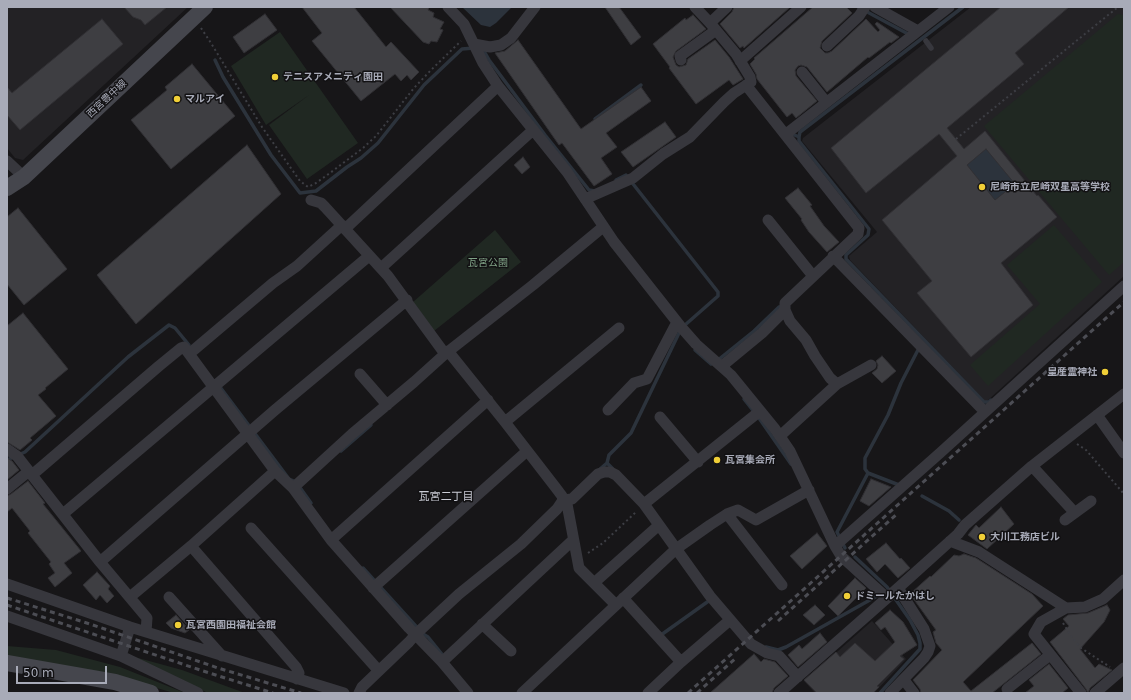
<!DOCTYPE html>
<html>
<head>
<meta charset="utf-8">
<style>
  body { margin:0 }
  #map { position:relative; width:1131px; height:700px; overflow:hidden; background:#171618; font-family:"DejaVu Sans",sans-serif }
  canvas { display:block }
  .frame { position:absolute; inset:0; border:8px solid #a8abb8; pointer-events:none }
  .scale { position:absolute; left:16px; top:666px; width:91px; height:18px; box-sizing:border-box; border:2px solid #a8abb8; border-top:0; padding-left:5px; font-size:12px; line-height:14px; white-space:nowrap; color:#a8abb8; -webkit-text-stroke:3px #121113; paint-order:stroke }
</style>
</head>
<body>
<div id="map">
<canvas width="1131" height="700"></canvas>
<div class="frame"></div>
<div class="scale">50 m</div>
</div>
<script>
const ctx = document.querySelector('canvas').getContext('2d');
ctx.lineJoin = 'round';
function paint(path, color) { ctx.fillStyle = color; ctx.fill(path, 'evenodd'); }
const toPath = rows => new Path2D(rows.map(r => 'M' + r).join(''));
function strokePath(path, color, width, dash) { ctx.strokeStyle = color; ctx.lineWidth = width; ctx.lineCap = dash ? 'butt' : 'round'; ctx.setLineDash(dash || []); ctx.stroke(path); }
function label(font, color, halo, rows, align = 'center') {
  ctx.font = font + ' "DejaVu Sans","Noto Sans JP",sans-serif'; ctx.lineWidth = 3; ctx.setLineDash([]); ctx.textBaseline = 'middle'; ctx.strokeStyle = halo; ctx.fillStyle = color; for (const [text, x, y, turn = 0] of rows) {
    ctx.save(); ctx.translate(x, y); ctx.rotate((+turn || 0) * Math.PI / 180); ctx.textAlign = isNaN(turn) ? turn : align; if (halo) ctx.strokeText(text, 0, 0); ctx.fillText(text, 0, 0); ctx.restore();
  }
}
paint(toPath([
  [7,7,188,7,23,160,15,158,7,148],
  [971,7,1124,7,1124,276,986,402,850,260,849,256,877,232,802,141,803,138],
  [872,621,906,659,874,693,815,693,804,681]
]), '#232225');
paint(toPath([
  [1118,14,1124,15,1124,262,1109,275,984,126],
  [280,32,358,143,307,179,269,125,309,95,266,125,231,66],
  [1054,225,1102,282,988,386,970,365,1040,304,1007,265],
  [495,230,521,262,434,331,413,302],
  [7,646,56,650,120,667,185,693,174,693,129,680,7,657],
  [131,656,182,670,245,693,208,693]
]), '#202822');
paint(toPath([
  [462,7,512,7,496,23,490,27,481,25],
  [986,149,1015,184,995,200,967,165]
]), '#2c333c');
strokePath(toPath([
  [858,7,910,35],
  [482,48,489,60,545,135,589,190,595,191],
  [215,60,223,77,271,155,300,193,316,191,347,167,361,158,378,143,424,85,462,49,474,48],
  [595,119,641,85],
  [790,133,799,137,799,141,869,229,868,235,846,255,846,259,984,402,989,402,991,400],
  [799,137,800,132,963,7],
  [695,350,711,364],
  [718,360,754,331,779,307,784,306],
  [220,387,289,479,296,482,311,503],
  [744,399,759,418,791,464],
  [341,451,371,425],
  [7,460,25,452,128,357,169,325,175,328,189,345],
  [607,463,609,455,631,433,679,333,685,325,718,296,718,292,626,175,616,180],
  [599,470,607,463,613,469],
  [868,473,899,485],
  [922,496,949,511,959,520],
  [845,548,837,532,868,473,865,469,865,458,888,415,901,383,919,348],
  [855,557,887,587,910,620,918,635,920,643,920,649,880,693],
  [363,568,423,634,428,637,445,658],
  [660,633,661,635,710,600],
  [766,647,778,650,786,647,877,596]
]), '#2c333c', 3.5);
const building = toPath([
  [124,7,167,7,145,25,141,20,133,17,124,7],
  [302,7,354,7,386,47,391,42,419,72,411,80,407,75,401,81,395,74,361,101,312,41,322,33,302,7],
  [390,7,429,7,428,10,434,13,433,17,444,22,440,29,443,30,437,42,431,41,429,44,423,42,390,7],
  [605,7,619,7,641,37,631,45,605,7],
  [734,7,788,7,789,8,744,48,743,46,740,48,720,24,732,12,734,7],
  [813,7,846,7,852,13,822,41,820,48,825,53,828,53,832,51,866,19,878,32,880,30,875,24,877,22,899,37,891,43,890,42,869,58,868,57,827,92,807,67,801,65,798,66,795,70,796,76,817,101,796,118,792,113,787,117,757,79,756,74,750,64,755,59,754,58,813,7],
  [1001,7,1069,7,1015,53,1024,64,947,128,964,149,985,131,1037,196,1038,195,1057,217,1001,263,1033,305,971,357,917,293,932,281,882,220,957,156,939,134,866,193,831,148,1001,7],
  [986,149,1015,184,995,200,967,165,986,149],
  [265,14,277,30,244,53,233,37,265,14],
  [693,15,706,29,676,51,673,57,676,65,679,67,686,65,688,59,715,40,729,57,743,79,733,85,729,80,696,104,669,68,670,67,653,44,685,18,686,20,693,15],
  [102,19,123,44,20,130,7,115,7,87,12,93,102,19],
  [518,40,581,129,641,87,651,101,606,133,617,147,601,158,612,174,594,186,562,143,559,145,495,53,505,51,518,40],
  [192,64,235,116,171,169,131,120,167,90,165,87,192,64],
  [665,122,676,137,633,167,621,152,665,122],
  [247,145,281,194,136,324,97,275,247,145],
  [523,157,530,167,522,174,514,165,523,157],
  [798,188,812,205,810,206,824,226,839,242,827,252,809,232,801,220,802,219,785,198,798,188],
  [18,208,67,269,24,305,7,284,7,217,18,208],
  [23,313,68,369,45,388,46,389,38,395,56,416,30,438,32,440,20,450,7,442,7,326,23,313],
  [882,356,896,371,882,383,872,373,877,369,878,365,876,361,882,356],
  [7,458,12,461,19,470,7,480,7,458],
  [871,479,891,487,869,506,860,501,871,479],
  [28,481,45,503,43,504,81,551,64,563,72,573,55,587,48,578,55,573,49,564,51,562,28,533,30,531,12,508,7,512,7,496,11,494,28,481],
  [1001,507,1014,524,987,549,968,535,976,525,979,528,1001,507],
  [817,533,827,546,802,569,790,556,817,533],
  [886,543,900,559,901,558,910,568,898,578,885,564,877,572,866,559,886,543],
  [964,554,976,558,1032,594,1043,606,963,682,971,691,1032,643,1041,654,992,693,921,693,920,689,913,680,942,650,936,643,933,632,936,630,910,594,930,576,931,577,954,555,959,556,964,554],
  [97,572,110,586,108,589,114,596,107,603,100,595,96,600,83,585,97,572],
  [855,578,866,588,838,616,828,606,855,578],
  [815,605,825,615,814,625,803,615,815,605],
  [1107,605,1110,610,1104,622,1080,649,1095,668,1099,664,1112,670,1090,688,1088,693,1086,689,1050,642,1069,626,1063,619,1068,615,1088,613,1107,605],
  [890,610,903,622,917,645,900,656,904,659,877,686,879,687,873,693,817,693,804,680,836,652,840,657,855,643,875,661,895,642,885,627,881,630,875,623,890,610],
  [176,615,189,630,185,633,171,628,166,623,176,615],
  [820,633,827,642,798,667,788,655,799,645,802,649,820,633],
  [754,654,761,662,764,659,775,662,788,676,774,688,772,693,710,693,754,654],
  [1049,664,1068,688,1062,693,1025,693,1034,686,1029,680,1049,664]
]);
paint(building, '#3e3e42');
strokePath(building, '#313034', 1);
strokePath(toPath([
  [201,28,211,43,262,127,300,181,308,187,316,183,330,173,363,148,376,136,414,88,431,70,461,41],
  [956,139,1118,7],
  [1077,444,1086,450,1124,494],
  [588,553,603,543,636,512],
  [1063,623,1071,636,1081,648,1110,667]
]), '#3d3e44', 2, [2, 3]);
strokePath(toPath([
  [926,41,931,48]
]), '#37373d', 5.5);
strokePath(toPath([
  [448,7,464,24,483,63,498,86,567,172,614,242,681,327,696,344,731,375,775,429,790,451,835,546,841,556,887,598],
  [875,7,918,31],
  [710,23,727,7],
  [474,44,490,47,501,45,511,38,535,7],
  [827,46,859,16,865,7],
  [681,60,680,56,716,30],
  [740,61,801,7],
  [802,72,826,102],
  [746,85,859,228,858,234,785,303,785,310,790,321,806,340,815,356,830,378,837,384],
  [786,134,949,7],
  [7,161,24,177],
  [585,199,633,178,663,154,690,137,724,102,734,93,751,82,750,77,736,54,710,23,695,7],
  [311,200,321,203,325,207,388,276,445,354],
  [768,220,813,276],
  [345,229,498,86],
  [833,256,985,412],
  [381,268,533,130],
  [189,354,273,283,297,266,342,225],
  [722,366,762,333,785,310],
  [360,374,387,405],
  [608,410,634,383,647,379,677,322],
  [1097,415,1124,453],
  [660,417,698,462],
  [505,422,619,328],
  [780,436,837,384,871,365],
  [7,449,17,456,100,562,147,618,146,632],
  [1032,466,1075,513],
  [32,475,159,366,181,348,184,347,275,471,293,488,331,540,409,628,442,662,468,693],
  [293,488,352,434,414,382,445,354,533,285,603,227],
  [7,489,29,471],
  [563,500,572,499,598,474,604,472,610,472,616,475,644,504,710,596,751,644,767,653,779,656,798,677],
  [563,500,567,504,579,568,616,605],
  [644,504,760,411],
  [63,514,369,256],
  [727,514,782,585],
  [1065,520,1091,501],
  [251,528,379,671],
  [331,540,488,400],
  [950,541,979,552,1066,608,1085,607,1103,599,1124,580],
  [191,546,296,667,299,673,297,679],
  [835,546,940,453,1124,286],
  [100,562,275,410,407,300],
  [594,583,659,525],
  [7,584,130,627,344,693],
  [373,588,527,451],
  [130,597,191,546,275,471],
  [169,597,222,656],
  [623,598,681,662,648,693],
  [1066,608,1041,622,1034,634,1081,693],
  [7,616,121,656,198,693],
  [482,624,511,651],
  [121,656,130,627],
  [442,662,573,540],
  [681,662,730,620],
  [904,680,914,693],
  [1007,689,1050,655],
  [359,693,362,687,409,642,416,634,459,594,521,544,557,509,563,500,562,496,556,488,505,422,448,351],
  [522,693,676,549,710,525,727,514,738,510,756,520,809,490],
  [779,693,887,598,958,534,965,525,1032,466,1124,394],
  [890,693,924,658,928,652,930,646,924,629,898,588],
  [1095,693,1124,668]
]), '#37373d', 11);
strokePath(toPath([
  [7,188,24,177,205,7],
  [7,663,115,682,151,693]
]), '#45464d', 16);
strokePath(toPath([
  [7,598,90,624,218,668,301,693],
  [7,605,203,671,273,693],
  [778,621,898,513],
  [688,693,1124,302],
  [697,693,736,658]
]), '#4c4d54', 3, [5, 4]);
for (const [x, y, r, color] of [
  [275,77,4,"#f0cf37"],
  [177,99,4,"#f0cf37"],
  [982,187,4,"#f0cf37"],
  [1105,372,4,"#f0cf37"],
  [717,460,4,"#f0cf37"],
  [982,537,4,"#f0cf37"],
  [847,596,4,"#f0cf37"],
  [178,625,4,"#f0cf37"]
]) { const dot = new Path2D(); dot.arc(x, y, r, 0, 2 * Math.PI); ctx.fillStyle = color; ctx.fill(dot); strokePath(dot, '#121113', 1.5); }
label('bold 10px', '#a8abb8', '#121113', [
  ["テニスアメニティ園田",283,77],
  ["マルアイ",185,99],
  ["尼崎市立尼崎双星高等学校",990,187],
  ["皇産霊神社",1097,372,"right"],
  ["瓦宮集会所",725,460],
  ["大川工務店ビル",990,537],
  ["ドミールたかはし",855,596],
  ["瓦宮西園田福祉会館",186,625]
], 'left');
label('10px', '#a8abb8', '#121113', [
  ["西宮豊中線",107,99,-43]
]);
label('10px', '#80a387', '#121113', [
  ["瓦宮公園",488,263]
]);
label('11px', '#c9cbd4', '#121113', [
  ["瓦宮二丁目",446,497]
]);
</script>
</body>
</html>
